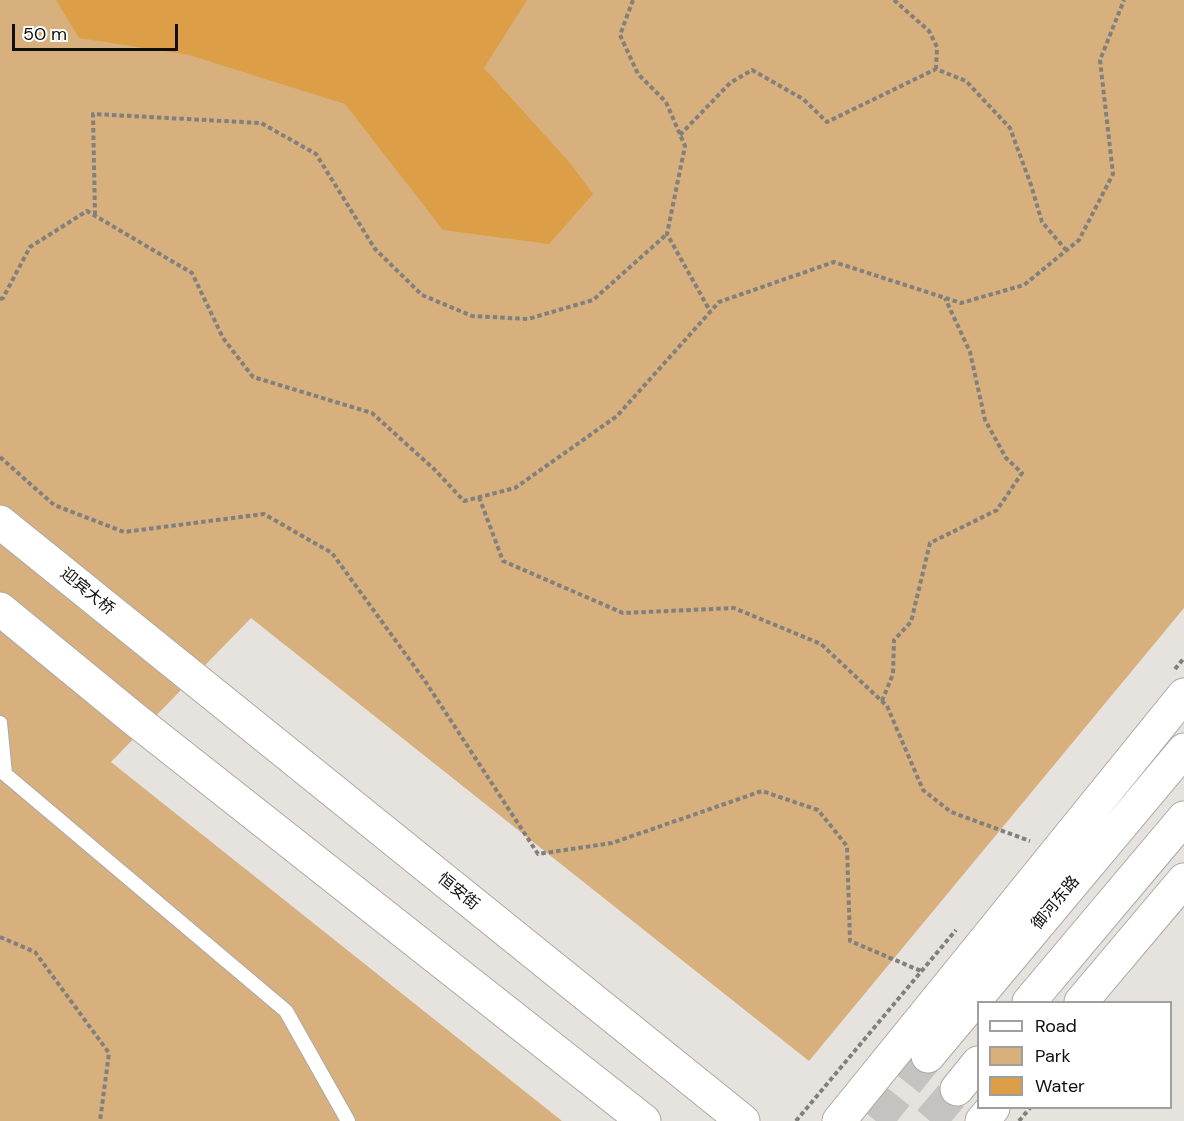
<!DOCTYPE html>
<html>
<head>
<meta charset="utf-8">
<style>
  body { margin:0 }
  #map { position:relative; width:1184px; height:1121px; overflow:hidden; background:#e6e2de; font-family:"DM Sans",sans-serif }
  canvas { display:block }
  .legend { position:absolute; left:977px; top:1001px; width:195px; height:108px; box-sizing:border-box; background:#fff; border:2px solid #9f9f9e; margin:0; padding:8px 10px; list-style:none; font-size:18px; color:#100f0d }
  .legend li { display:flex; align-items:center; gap:12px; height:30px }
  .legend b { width:30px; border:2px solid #9f9f9e }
  .scale { position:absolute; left:12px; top:24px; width:166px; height:27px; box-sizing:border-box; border:3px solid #100f0d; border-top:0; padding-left:8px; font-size:18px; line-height:21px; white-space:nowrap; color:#100f0d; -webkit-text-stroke:4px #fff; paint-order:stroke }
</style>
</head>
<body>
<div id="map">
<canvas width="1184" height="1121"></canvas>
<ul class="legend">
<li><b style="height:8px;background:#fff"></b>Road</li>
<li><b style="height:16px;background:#d7b07e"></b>Park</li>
<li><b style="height:16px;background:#dc9f47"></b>Water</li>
</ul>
<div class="scale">50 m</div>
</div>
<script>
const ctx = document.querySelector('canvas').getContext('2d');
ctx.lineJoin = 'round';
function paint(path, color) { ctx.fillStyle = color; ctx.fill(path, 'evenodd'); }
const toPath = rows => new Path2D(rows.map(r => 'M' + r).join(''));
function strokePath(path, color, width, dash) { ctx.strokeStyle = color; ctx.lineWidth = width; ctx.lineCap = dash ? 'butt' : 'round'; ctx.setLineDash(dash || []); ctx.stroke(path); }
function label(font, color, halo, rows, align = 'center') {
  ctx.font = font + ' "DM Sans","Noto Sans SC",sans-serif'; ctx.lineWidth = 4.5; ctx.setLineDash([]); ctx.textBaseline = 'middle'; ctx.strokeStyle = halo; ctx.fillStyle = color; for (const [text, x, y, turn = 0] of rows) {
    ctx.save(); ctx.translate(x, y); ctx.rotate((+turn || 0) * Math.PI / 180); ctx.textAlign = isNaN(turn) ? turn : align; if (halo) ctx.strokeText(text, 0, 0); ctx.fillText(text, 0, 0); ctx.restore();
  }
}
paint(toPath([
  [0,0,1184,0,1184,608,809,1061,251,618,111,762,562,1121,0,1121]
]), '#d7b07e');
paint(toPath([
  [56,0,527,0,484,68,570,163,593,194,549,244,443,230,345,104,189,55,79,38]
]), '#dc9f47');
strokePath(toPath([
  [876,1121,928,1056],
  [930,1121,957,1089]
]), '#c6c2bf', 33, [33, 16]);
const service = toPath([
  [0,723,5,774,286,1011,348,1121]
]);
const primary = toPath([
  [0,522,743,1121],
  [0,609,133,718,644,1121],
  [1029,1002,1184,818],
  [1081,1002,1184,880],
  [928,1056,1184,750],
  [957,1089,978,1063],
  [839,1121,1184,695],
  [982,1121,993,1108]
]);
strokePath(service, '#aca9a4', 16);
strokePath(primary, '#aca9a4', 35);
strokePath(toPath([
  [633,0,620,35,638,74,666,102,685,146,667,234,710,311],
  [894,0,929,31,937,47,936,69],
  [680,135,730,83,752,70,803,99,827,122,936,69,966,81,1010,128,1031,185,1042,222,1066,250],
  [95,215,93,114,261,123,316,154,375,249,422,295,472,316,528,319,593,300,667,234],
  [0,299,3,298,30,247,87,211,192,273,223,338,253,377,372,413,434,469,464,501,515,488,617,416,719,302,834,262,961,303,1024,285,1079,240,1113,174,1100,60,1124,0],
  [0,457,54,505,124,532,264,514,332,553,425,681,538,854,612,843,762,791,818,810,847,846,850,941,921,971],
  [479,497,503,561,623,613,734,608,821,644,887,706,923,790,951,812,1030,841],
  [1175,669,1184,658],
  [882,701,893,674,894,640,911,622,930,543,997,510,1022,473,1006,458,985,420,970,352,945,298],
  [0,937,35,952,109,1053,100,1121],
  [796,1121,956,930],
  [1019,1121,1030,1108]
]), '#82807d', 4, [4.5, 3]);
strokePath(service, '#fff', 14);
strokePath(primary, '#fff', 33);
label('16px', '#100f0d', '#fff', [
  ["迎宾大桥",87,592,39],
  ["恒安街",458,892,39],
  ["御河东路",1056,903,-50]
]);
</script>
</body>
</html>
